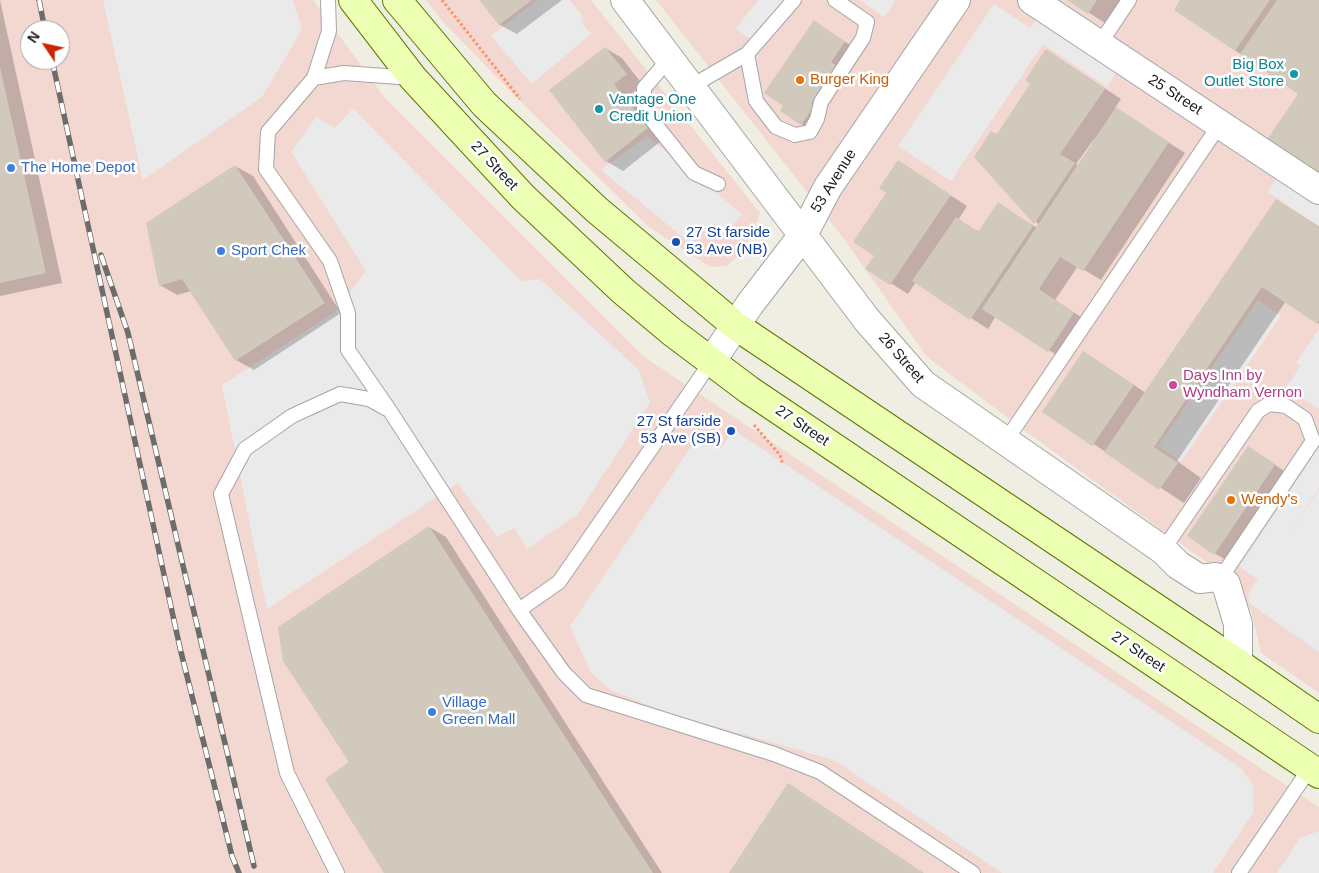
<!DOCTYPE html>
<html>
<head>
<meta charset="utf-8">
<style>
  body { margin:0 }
  #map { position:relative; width:1319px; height:873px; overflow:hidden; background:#f0eee3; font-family:Helvetica,sans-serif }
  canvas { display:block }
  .north { position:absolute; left:20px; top:20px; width:50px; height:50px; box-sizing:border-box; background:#fff; border:1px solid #a5a5a5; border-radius:50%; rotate:304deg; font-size:14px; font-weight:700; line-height:20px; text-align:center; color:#1e1e1e }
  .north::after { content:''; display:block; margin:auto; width:18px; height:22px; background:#cc2500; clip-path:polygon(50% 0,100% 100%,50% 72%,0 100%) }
</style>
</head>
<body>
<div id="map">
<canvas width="1319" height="873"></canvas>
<div class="north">N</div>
</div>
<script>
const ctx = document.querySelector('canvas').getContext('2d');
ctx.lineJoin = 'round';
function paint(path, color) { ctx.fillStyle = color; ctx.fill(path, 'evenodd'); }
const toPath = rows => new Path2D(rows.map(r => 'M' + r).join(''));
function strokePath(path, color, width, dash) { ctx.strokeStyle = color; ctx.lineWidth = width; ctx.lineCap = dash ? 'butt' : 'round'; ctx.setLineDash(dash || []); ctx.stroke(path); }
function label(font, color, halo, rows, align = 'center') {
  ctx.font = font + ' Helvetica,sans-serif'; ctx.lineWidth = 5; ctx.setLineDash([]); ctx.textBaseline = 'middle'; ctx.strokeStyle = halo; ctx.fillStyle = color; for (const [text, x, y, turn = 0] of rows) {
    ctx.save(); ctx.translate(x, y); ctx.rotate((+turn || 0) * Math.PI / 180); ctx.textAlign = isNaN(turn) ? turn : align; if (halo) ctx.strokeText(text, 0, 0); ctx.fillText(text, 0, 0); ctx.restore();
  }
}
paint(toPath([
  [0,0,313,0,385,98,643,356,1319,807,1319,873,0,873],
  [30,30,60,30,60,60,30,60],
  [426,0,591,0,760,213,752,236,741,253,727,266,710,267,649,227,511,92,443,22],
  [656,0,1319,0,1319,693,1261,653,1251,610,1235,583,1036,439,927,357,844,239]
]), '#f2d8d1');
paint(toPath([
  [103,0,293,0,302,30,262,97,143,180],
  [537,0,570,0,584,18,581,21,591,34,532,84,491,36],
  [758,0,785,0,752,40,736,29],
  [860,0,896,0,884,17],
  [994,4,1030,28,1040,15,1119,68,1107,87,1043,44,951,181,898,146],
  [353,108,521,281,540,279,639,370,650,403,577,515,527,549,514,528,497,537,458,483,267,609,222,385,335,312,366,271,291,152,316,117,335,128],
  [647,136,742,214,720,240,702,230,691,244,601,170],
  [1279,175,1319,201,1319,226,1268,192],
  [1258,300,1281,316,1181,462,1158,446],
  [1319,329,1319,409,1286,387,1301,366,1296,363],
  [734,430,1242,769,1253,786,1253,813,1213,873,1002,873,834,760,665,712,611,690,591,673,570,626,693,444,721,448],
  [1319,447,1319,488,1289,533,1319,490,1319,652,1249,603,1248,594,1258,579,1239,567],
  [1319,831,1319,873,1277,873,1300,838]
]), '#eaeaea');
paint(toPath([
  [0,0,62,283,0,296],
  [481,0,562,0,517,34,500,25],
  [1069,0,1121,0,1105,23],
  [1182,0,1319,0,1300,94,1175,10],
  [814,22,858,50,844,71,849,74,823,112,826,114,814,131,801,124],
  [605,48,622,58,643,85,631,94,665,138,623,171,606,161],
  [1063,61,1121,99,1115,108,1185,153,1101,280,1078,266,1055,300,1090,323,1066,361,996,316,988,329,916,282,908,294,867,268,876,255,888,193,899,162,967,206,958,220,979,232,998,204,1037,228,1039,225,975,157,997,135],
  [1094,139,1096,140,1079,166,1076,164],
  [235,166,253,176,341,313,254,370,236,360,191,291,177,295,160,285],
  [1277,200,1319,227,1319,324,1286,301,1177,461,1201,478,1184,503,1043,411,1084,352,1146,393],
  [1261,455,1287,473,1228,561,1214,553],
  [429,527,446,537,662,873,386,873,350,763]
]), '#0003');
paint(toPath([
  [479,0,532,0,499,25],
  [1067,0,1097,0,1088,14],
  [1180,0,1270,0,1235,51,1174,10],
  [1277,0,1319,0,1319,178,1266,141,1298,94,1240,54],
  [814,20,845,42,831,62,837,66,811,104,814,106,801,125,780,111,783,106,764,93],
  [605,47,627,74,614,84,648,128,605,162,549,90],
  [1046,49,1105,89,1060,154,1075,163,1034,224,974,157,991,131,997,134,1030,84,1025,80],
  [0,67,46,273,0,283],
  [1116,107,1169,142,1083,271,1060,257,1039,289,1074,313,1048,352,982,309],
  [898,160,951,195,890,285,865,269,874,256,853,242,886,193,879,188],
  [235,165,325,303,235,361,182,279,159,286,146,223],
  [1276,199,1319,228,1319,320,1317,324,1262,287,1154,447,1178,463,1159,490,1104,452],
  [998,202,1033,226,970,320,912,281,956,217,978,232],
  [1083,351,1134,385,1092,446,1042,412],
  [1248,446,1275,465,1214,555,1187,536],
  [429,526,653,873,384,873,325,779,349,762,283,661,278,627],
  [788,783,924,873,729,873]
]), '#d0c9bc');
const lane = toPath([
  [328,0,329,31,314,78,268,132,266,169,330,261,348,313,348,350,390,411,519,610,564,673,586,695,774,754,820,772,973,873],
  [1099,45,1129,0],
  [747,54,756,101,776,127,795,135,810,132,817,119,821,102,863,38,867,22,835,0],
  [669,59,644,88,644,110,694,173,718,184],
  [314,78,344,73,412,78],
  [690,87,747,54,794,0],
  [1005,442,1220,124],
  [1163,550,1258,411,1269,404,1286,406,1305,419,1313,441,1220,579],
  [519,610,559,582,711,362],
  [337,873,287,773,221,494,245,449,292,416,340,394,369,399,387,409],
  [1239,873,1310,768]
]);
const street = toPath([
  [625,0,867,320,923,384,1163,550,1178,565,1200,579,1216,577,1226,584,1238,624,1238,663],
  [1032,0,1319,190],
  [711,362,750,304,803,235,828,187,956,0]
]);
const secondary = toPath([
  [353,0,413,78,523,197,623,291,672,332,749,390,1319,774],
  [397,0,484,104,597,210,736,326,1238,663,1319,719]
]);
strokePath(lane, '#a5a5a5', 16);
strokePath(street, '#a5a5a5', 30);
strokePath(secondary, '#577a00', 30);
strokePath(toPath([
  [442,0,520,99],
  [754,425,780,455,783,465]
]), '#ff9165', 3, [2.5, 2.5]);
strokePath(lane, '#fff', 14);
strokePath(street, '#fff', 28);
strokePath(secondary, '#edffb3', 28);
const rail = toPath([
  [39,0,45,30],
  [52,60,180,648,232,856,239,873],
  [101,255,128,333,254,866]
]);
strokePath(rail, '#6c6c6c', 5.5);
strokePath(rail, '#fff', 4, [11]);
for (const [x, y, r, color] of [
  [1294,74,5,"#0f9aa8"],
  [800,80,5,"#e8710a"],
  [599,109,5,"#0f9aa8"],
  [11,168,5,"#3f7fe0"],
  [676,242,5,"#1a4fb4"],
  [221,251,5,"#3f7fe0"],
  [1173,385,5,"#d1479c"],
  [731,431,5,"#1a4fb4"],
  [1231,500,5,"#e8710a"],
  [432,712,5,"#3f7fe0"]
]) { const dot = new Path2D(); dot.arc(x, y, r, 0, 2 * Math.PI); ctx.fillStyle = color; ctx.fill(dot); strokePath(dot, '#fff', 2); }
label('15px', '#0d838f', '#fff', [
  ["Big Box",1284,65],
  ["Outlet Store",1284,82],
  ["Vantage One",609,100,"left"],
  ["Credit Union",609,117,"left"]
], 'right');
label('15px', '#c56008', '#fff', [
  ["Burger King",810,80],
  ["Wendy's",1241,500]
], 'left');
label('15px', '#1e1e1e', '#fff', [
  ["25 Street",1175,95,33],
  ["27 Street",494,166,47],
  ["53 Avenue",834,181,-58],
  ["26 Street",901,358,49],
  ["27 Street",802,426,34],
  ["27 Street",1138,652,34]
]);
label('15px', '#366cbe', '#fff', [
  ["The Home Depot",21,168],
  ["Sport Chek",231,251],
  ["Village",442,703],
  ["Green Mall",442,720]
], 'left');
label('15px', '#164399', '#fff', [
  ["27 St farside",686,233],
  ["53 Ave (NB)",686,250],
  ["27 St farside",721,422,"right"],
  ["53 Ave (SB)",721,439,"right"]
], 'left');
label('15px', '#b23c85', '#fff', [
  ["Days Inn by",1183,376],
  ["Wyndham Vernon",1183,393]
], 'left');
</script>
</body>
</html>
